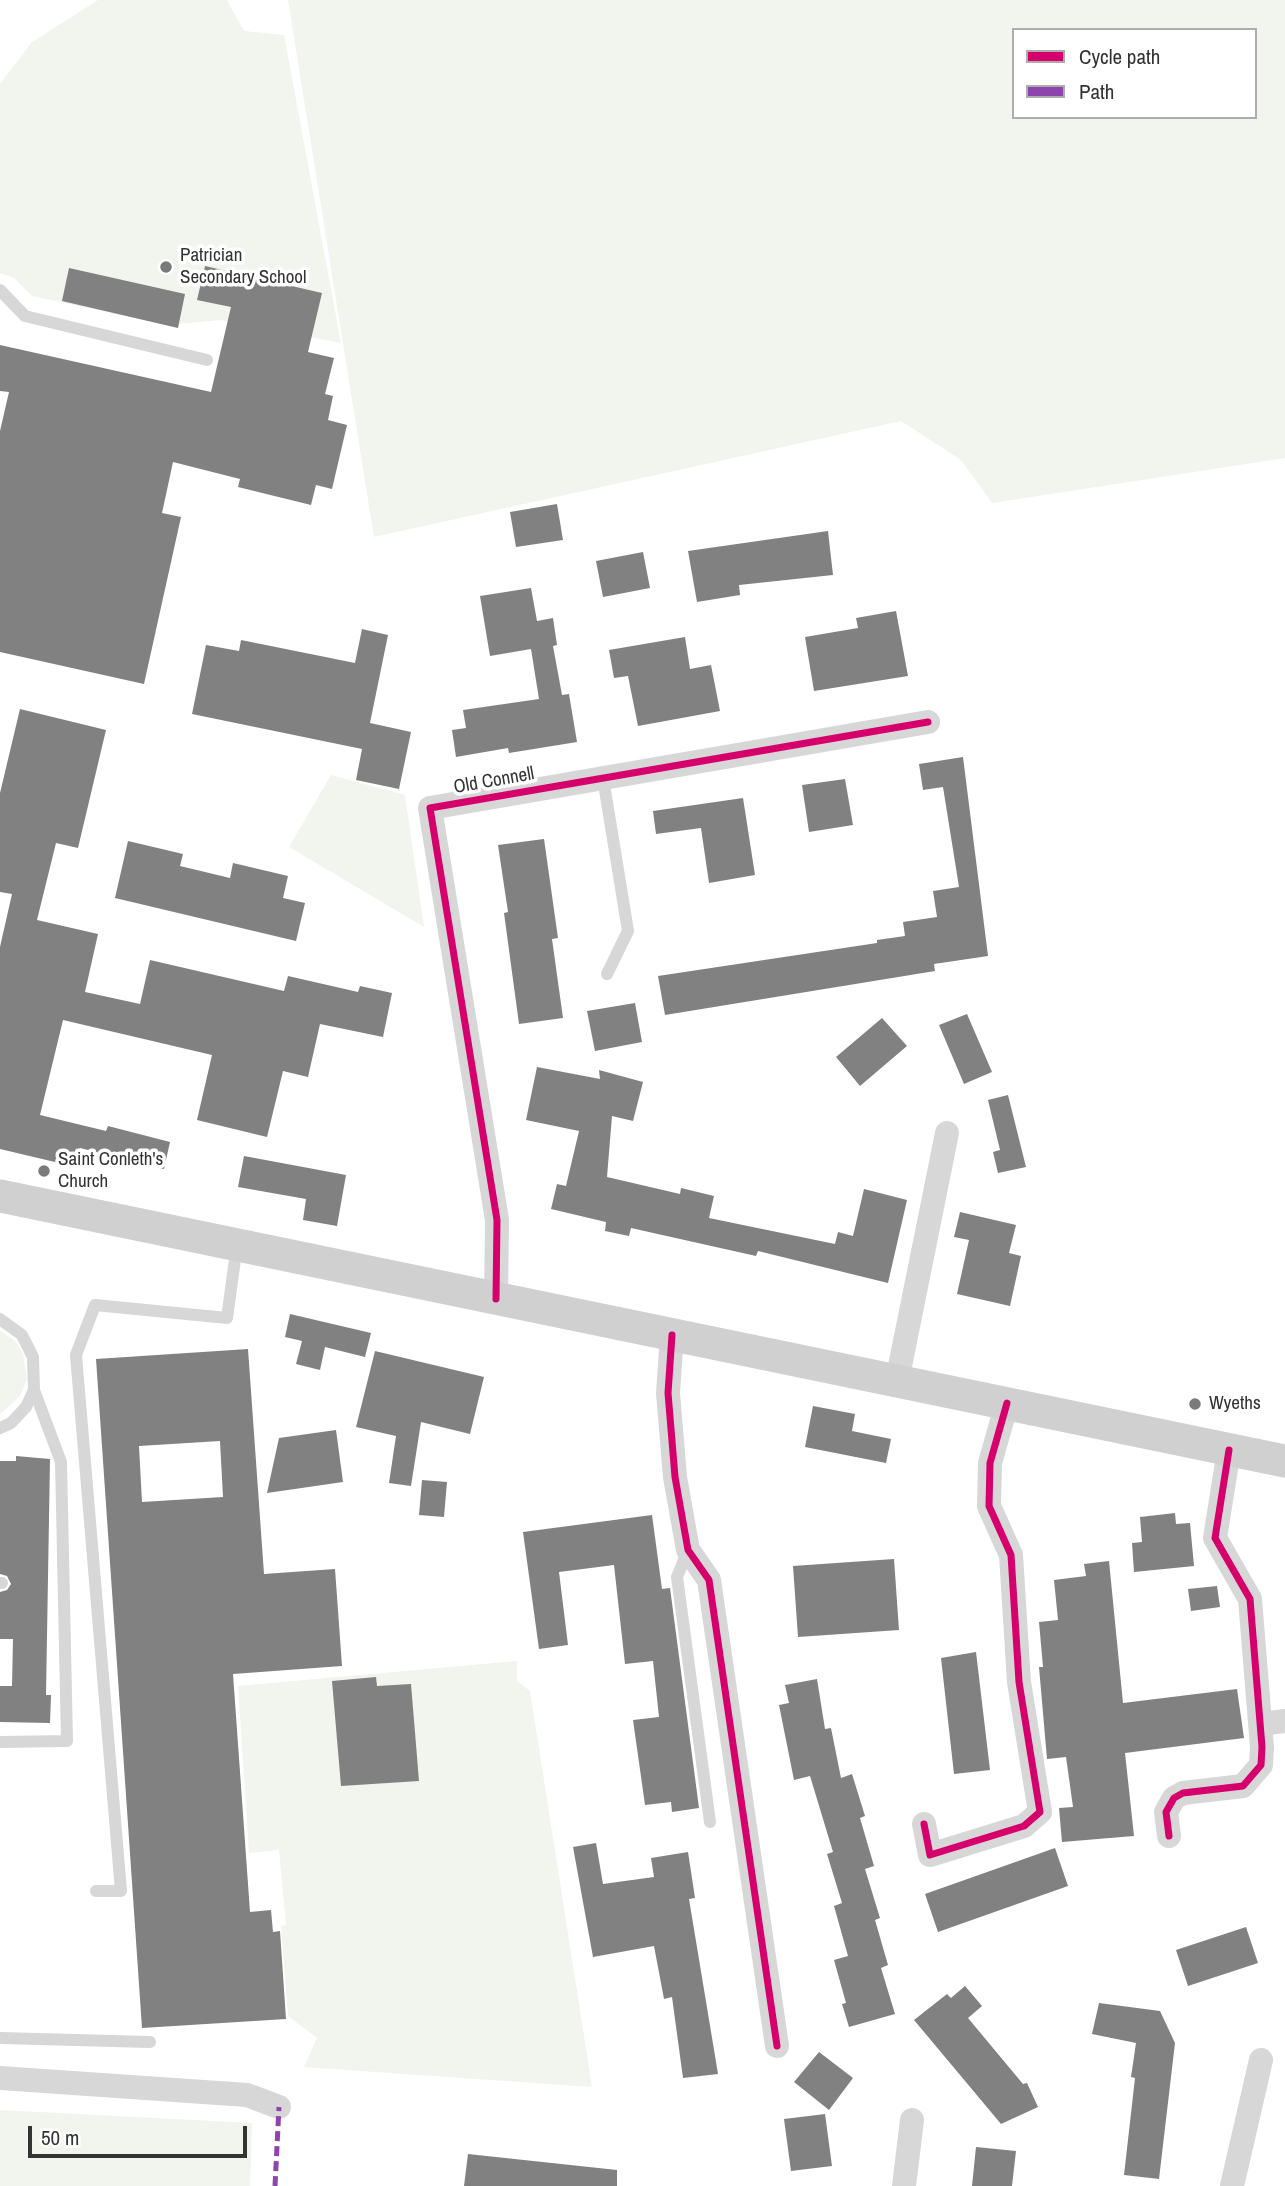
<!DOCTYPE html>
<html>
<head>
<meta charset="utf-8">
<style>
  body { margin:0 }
  #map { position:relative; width:1285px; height:2186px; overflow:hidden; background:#fff; font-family:"Archivo Narrow",sans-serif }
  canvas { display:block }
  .legend { position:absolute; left:1012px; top:28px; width:245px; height:91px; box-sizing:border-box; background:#fff; border:2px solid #adadad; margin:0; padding:9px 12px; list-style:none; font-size:21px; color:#333 }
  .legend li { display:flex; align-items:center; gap:14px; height:35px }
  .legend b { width:35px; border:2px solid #adadad }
  .scale { position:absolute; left:28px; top:2126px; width:219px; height:32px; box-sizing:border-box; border:4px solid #333; border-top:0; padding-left:9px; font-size:21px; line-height:24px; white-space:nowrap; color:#333; -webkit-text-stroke:5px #fff; paint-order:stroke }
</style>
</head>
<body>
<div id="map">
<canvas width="1285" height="2186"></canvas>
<ul class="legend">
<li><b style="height:9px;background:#d6006c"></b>Cycle path</li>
<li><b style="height:9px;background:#8e44ad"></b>Path</li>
</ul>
<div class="scale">50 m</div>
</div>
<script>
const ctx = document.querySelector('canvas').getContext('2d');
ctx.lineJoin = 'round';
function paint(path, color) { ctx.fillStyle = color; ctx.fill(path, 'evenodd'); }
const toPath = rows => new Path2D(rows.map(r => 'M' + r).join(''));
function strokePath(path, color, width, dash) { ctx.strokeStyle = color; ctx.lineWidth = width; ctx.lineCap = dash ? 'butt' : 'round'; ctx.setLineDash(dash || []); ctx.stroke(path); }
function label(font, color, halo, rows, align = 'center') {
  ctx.font = font + ' "Archivo Narrow",sans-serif'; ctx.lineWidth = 7; ctx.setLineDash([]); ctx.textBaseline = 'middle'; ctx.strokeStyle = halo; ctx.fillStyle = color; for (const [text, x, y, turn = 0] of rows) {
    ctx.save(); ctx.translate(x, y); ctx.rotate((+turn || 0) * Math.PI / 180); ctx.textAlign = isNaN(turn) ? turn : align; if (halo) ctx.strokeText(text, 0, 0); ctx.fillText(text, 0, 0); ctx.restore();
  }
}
paint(toPath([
  [98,0,227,0,244,31,284,35,341,343,220,320,167,325,32,296,14,278,0,273,0,84,32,42],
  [288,0,1285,0,1285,458,992,503,961,460,901,421,374,537],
  [1014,30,1255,30,1255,117,1014,117],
  [331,775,405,795,424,927,289,847],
  [0,1330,15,1341,23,1354,27,1379,20,1396,0,1414],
  [517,1661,517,1681,530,1691,592,2087,304,2067,317,2038,288,2016,281,1926,286,1925,279,1850,249,1853,238,1686],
  [0,2110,252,2123,250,2186,0,2186]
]), '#f1f5ed');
paint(toPath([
  [205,266,322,293,308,352,334,358,325,394,333,396,328,420,347,425,332,489,316,485,311,505,238,487,240,479,173,462,162,513,181,517,144,684,0,652,0,431,9,392,0,391,0,345,211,392,231,307,197,300],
  [69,268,185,294,178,328,62,301],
  [557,504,563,540,516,547,510,512],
  [828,531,833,575,739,585,740,595,697,602,688,551],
  [643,552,650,588,603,597,596,561],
  [531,588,537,621,553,618,557,645,553,646,562,695,569,694,577,742,509,753,508,748,456,757,452,730,466,728,463,710,539,699,531,649,490,656,480,596],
  [896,611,908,676,814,691,805,637,858,628,856,618],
  [362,629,388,635,370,723,411,732,399,789,356,780,362,749,192,714,206,645,239,651,241,640,355,663],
  [685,637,690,669,711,665,720,711,638,726,628,676,614,678,609,650],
  [20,709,106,730,78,848,56,843,37,920,98,934,85,992,140,1004,150,960,284,991,288,976,358,992,360,986,392,993,383,1037,320,1024,308,1077,283,1071,267,1137,197,1120,212,1055,63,1020,40,1115,106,1131,108,1126,170,1142,164,1169,80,1148,76,1167,0,1149,0,947,12,894,0,892,0,793],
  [963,757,988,956,934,964,935,971,665,1015,658,976,877,943,877,940,905,936,903,922,937,917,933,891,959,887,943,787,923,790,919,764],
  [845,779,853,825,809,832,802,785],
  [743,798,755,875,709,883,701,828,656,834,653,811],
  [544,839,558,938,552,939,563,1018,519,1024,504,913,508,912,498,845],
  [128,841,183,854,180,866,230,878,233,863,288,876,283,898,305,903,296,941,115,898],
  [635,1003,642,1042,595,1051,587,1011],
  [967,1014,992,1072,964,1084,939,1025],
  [882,1018,907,1046,860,1086,836,1057],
  [537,1067,600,1079,599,1070,643,1082,633,1121,612,1116,607,1177,680,1194,681,1188,714,1196,709,1218,835,1244,838,1232,853,1236,864,1189,907,1200,888,1283,758,1251,756,1256,631,1228,629,1236,605,1231,606,1222,551,1209,557,1184,566,1186,579,1131,526,1120],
  [1008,1095,1026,1167,998,1173,993,1152,1000,1150,988,1100],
  [244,1156,346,1175,337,1226,303,1220,306,1199,238,1187],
  [960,1212,1016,1225,1009,1253,1021,1256,1010,1306,957,1294,969,1240,954,1237],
  [290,1314,371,1333,365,1357,325,1347,320,1370,296,1364,302,1341,285,1337],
  [248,1349,264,1574,335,1569,342,1666,233,1674,250,1912,271,1910,273,1932,280,1931,286,2019,142,2028,96,1359],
  [220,1441,223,1497,142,1502,139,1446],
  [375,1351,484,1377,470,1434,421,1422,411,1486,389,1483,396,1436,356,1427],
  [813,1406,855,1414,852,1431,891,1439,886,1463,805,1447],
  [336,1430,343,1482,267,1493,279,1438],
  [16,1456,50,1459,46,1695,51,1695,50,1723,0,1722,0,1686,12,1686,13,1639,0,1639,0,1592,7,1590,11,1584,7,1576,0,1574,0,1461,16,1461],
  [422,1480,447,1482,444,1517,419,1515],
  [1175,1513,1176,1524,1190,1523,1194,1566,1134,1572,1132,1543,1142,1542,1140,1517],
  [652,1515,662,1589,670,1588,699,1808,672,1812,671,1802,645,1805,633,1720,659,1717,653,1661,625,1664,614,1565,559,1572,568,1645,539,1649,523,1532],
  [894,1559,899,1630,798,1637,793,1566],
  [1109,1561,1123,1703,1237,1689,1244,1738,1125,1753,1134,1836,1062,1842,1059,1808,1073,1807,1066,1757,1047,1759,1039,1667,1043,1667,1039,1622,1058,1620,1054,1580,1086,1576,1084,1564],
  [1217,1586,1220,1607,1191,1611,1188,1589],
  [976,1652,990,1770,954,1774,941,1658],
  [376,1677,377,1686,411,1684,419,1781,341,1786,332,1681],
  [817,1679,825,1729,831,1728,841,1778,852,1774,865,1816,860,1818,874,1866,865,1869,880,1918,875,1920,888,1965,881,1968,895,2014,849,2027,842,2004,846,2003,834,1960,848,1956,834,1906,842,1903,827,1854,833,1852,810,1776,794,1780,779,1705,789,1703,785,1685],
  [596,1843,603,1884,654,1877,651,1858,688,1852,695,1898,689,1899,718,2074,683,2078,672,1997,664,1999,654,1946,593,1957,573,1847],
  [1055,1848,1068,1886,938,1932,925,1894],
  [1246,1927,1258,1963,1188,1986,1176,1950],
  [965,1986,982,2006,968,2018,1023,2084,1027,2083,1038,2107,1001,2124,914,2020,947,1994,951,1998],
  [1099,2003,1160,2011,1175,2043,1159,2179,1124,2175,1135,2078,1131,2077,1136,2043,1092,2034],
  [819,2052,853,2078,829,2110,794,2082],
  [825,2114,832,2166,791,2171,784,2119],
  [976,2147,1016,2151,1012,2186,972,2186],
  [468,2154,617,2170,617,2186,464,2186]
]), '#818181');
strokePath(toPath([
  [0,290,25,316,207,360],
  [603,778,628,931,607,974],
  [0,1319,22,1335,33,1357,34,1390,26,1407,11,1423,0,1428],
  [688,1550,677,1577,710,1822],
  [0,1583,2,1583],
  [0,1742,67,1741,61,1462,34,1390],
  [96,1891,121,1891,76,1355,95,1305,227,1318,237,1245],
  [0,2038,150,2042]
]), '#d7d7d7', 12);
strokePath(toPath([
  [496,1299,497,1220,430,808,928,722],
  [672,1335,668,1393,675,1477,688,1550,709,1580,777,2046],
  [897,1381,947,1133],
  [1261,1724,1285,1721],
  [924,1824,930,1855,1024,1826,1040,1812,1019,1682,1011,1555,989,1506,990,1463,1007,1403],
  [1169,1836,1166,1812,1174,1798,1183,1793,1243,1786,1261,1765,1262,1747,1250,1599,1215,1538,1229,1450],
  [0,2078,247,2095,279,2107],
  [904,2186,912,2120],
  [1232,2186,1261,2060]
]), '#d7d7d7', 24);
strokePath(toPath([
  [0,1196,1285,1461]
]), '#d0d0d0', 33);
strokePath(toPath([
  [275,2186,279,2107]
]), '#8e44ad', 5, [10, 5]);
strokePath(toPath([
  [496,1299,497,1220,430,808,928,722],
  [672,1335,668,1393,675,1477,688,1550,709,1580,777,2046],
  [924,1824,930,1855,1024,1826,1040,1812,1019,1682,1011,1555,989,1506,990,1463,1007,1403],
  [1169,1836,1166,1812,1174,1798,1183,1793,1243,1786,1261,1765,1262,1747,1250,1599,1215,1538,1229,1450]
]), '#d6006c', 7);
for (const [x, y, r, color] of [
  [166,267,7,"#7a7a7a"],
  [44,1171,7,"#7a7a7a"],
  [1195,1404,7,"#7a7a7a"]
]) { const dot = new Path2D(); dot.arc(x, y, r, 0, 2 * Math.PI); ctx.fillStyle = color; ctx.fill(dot); strokePath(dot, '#fff', 2.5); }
label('19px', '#333', '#fff', [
  ["Patrician",180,256],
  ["Secondary School",180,278],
  ["Saint Conleth's",58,1160],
  ["Church",58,1182],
  ["Wyeths",1209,1404]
], 'left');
label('19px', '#333', '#fff', [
  ["Old Connell",494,781,-10]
]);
</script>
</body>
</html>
